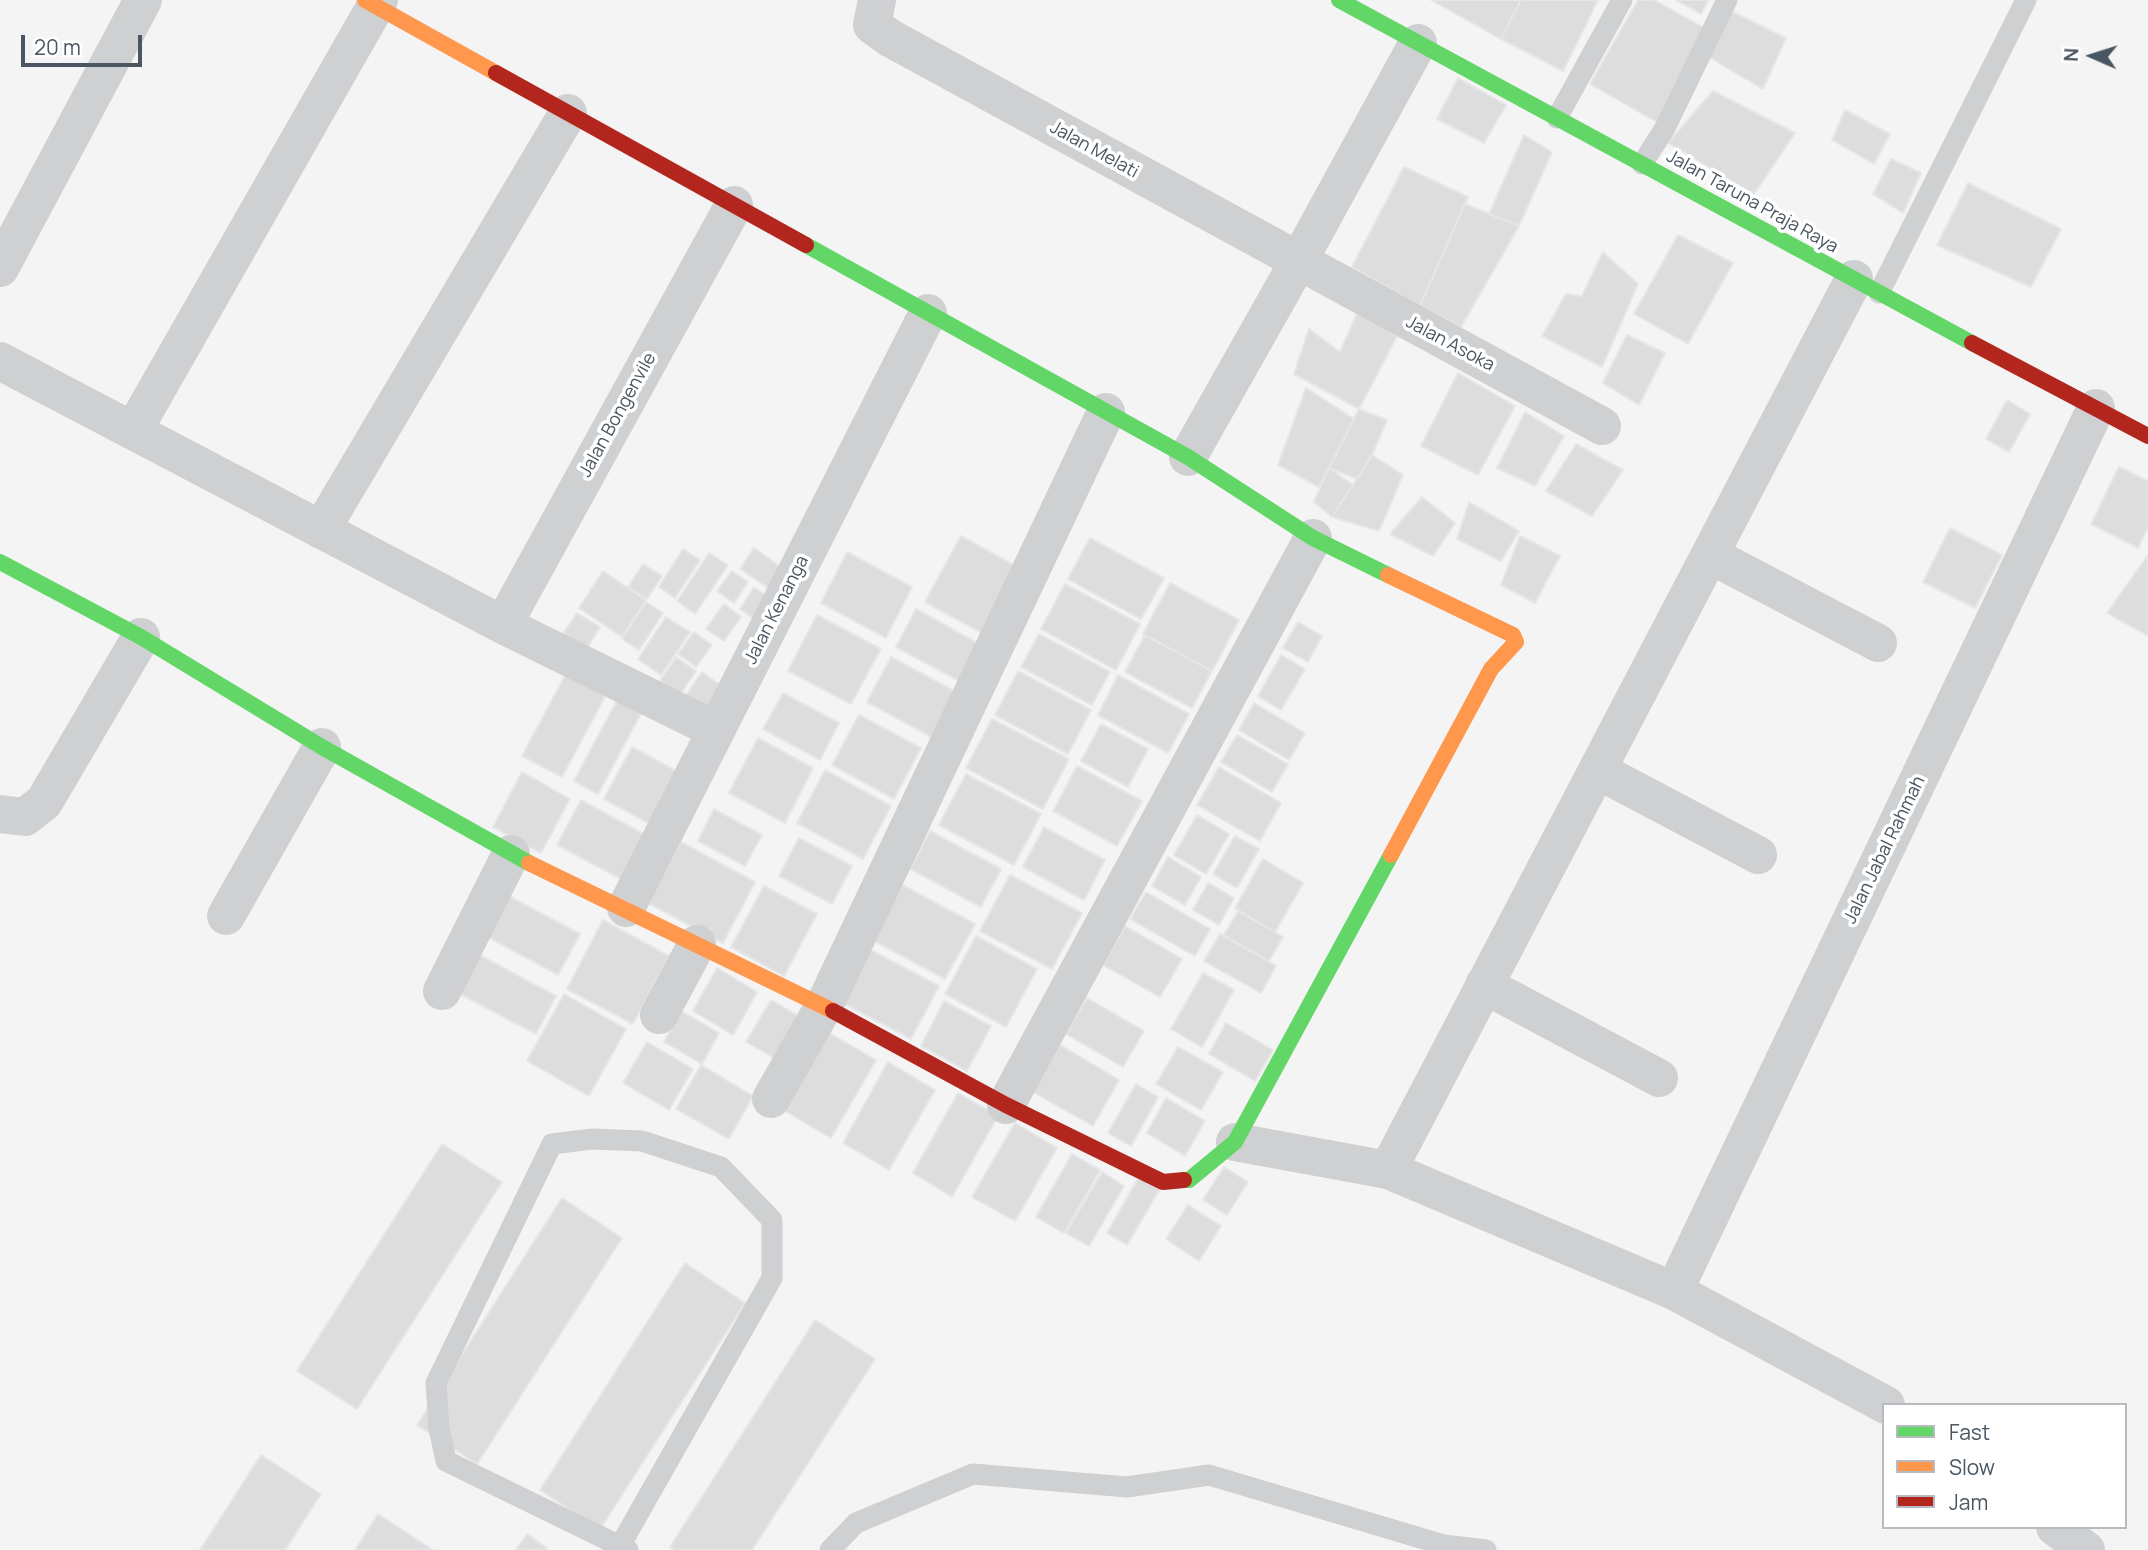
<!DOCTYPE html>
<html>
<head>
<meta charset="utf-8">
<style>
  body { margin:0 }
  #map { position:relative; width:2148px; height:1550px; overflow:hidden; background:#f4f4f4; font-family:Manrope,sans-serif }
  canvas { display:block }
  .legend { position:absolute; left:1882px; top:1403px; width:245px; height:126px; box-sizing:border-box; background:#fff; border:2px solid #b7bbc0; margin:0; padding:9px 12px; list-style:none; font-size:21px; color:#4a5661 }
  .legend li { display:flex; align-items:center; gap:14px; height:35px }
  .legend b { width:35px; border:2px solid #b7bbc0 }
  .north { position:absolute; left:2057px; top:21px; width:70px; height:70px; -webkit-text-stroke:5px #fff; paint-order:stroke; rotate:273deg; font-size:19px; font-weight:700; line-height:28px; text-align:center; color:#4a5661 }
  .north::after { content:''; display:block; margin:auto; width:24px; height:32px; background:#4a5661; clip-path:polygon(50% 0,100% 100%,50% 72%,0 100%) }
  .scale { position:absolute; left:21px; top:35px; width:121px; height:32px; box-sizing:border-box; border:4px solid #4a5661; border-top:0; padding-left:9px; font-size:21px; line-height:24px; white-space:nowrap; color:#4a5661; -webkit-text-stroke:5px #fff; paint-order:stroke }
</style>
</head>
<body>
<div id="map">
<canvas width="2148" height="1550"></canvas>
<ul class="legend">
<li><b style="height:9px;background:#63d668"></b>Fast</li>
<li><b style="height:9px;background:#ff974d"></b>Slow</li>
<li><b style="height:9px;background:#b3261e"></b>Jam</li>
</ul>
<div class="north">N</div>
<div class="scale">20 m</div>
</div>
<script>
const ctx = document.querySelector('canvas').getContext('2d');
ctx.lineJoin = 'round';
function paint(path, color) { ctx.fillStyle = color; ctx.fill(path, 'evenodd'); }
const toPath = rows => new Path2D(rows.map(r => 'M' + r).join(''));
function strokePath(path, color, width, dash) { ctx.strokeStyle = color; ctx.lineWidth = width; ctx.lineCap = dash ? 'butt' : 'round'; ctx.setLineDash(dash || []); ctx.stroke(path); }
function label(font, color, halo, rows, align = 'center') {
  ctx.font = font + ' Manrope,sans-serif'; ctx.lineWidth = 7; ctx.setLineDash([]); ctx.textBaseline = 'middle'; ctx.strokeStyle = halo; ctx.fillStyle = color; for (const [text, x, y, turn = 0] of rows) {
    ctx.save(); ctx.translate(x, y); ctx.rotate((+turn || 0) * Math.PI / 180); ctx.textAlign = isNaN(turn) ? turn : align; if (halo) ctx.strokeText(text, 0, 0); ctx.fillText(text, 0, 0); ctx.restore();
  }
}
const building = toPath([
  [1431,0,1521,0,1501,39,1431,0],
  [1521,0,1598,0,1563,71,1501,39,1521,0],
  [1638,0,1654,0,1706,29,1664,126,1590,84,1638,0],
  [1676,0,1708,0,1701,14,1676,0],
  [1729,10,1786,38,1763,89,1709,57,1729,10],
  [1458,78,1506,105,1484,143,1437,119,1458,78],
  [1713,91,1795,133,1754,194,1668,143,1713,91],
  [1845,110,1890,134,1874,164,1832,140,1845,110],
  [1524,135,1552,152,1519,226,1489,214,1524,135],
  [1891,159,1921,173,1903,213,1873,194,1891,159],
  [1404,167,1468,197,1420,306,1352,267,1404,167],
  [1968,183,2061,229,2031,287,1937,245,1968,183],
  [1465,204,1519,226,1461,327,1420,306,1465,204],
  [1678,235,1733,263,1688,344,1634,314,1678,235],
  [1603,252,1638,284,1602,367,1542,336,1566,294,1582,296,1603,252],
  [1358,311,1397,336,1359,409,1294,374,1309,329,1340,352,1358,311],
  [1627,335,1665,353,1639,405,1603,383,1627,335],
  [1458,373,1515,406,1478,475,1421,446,1458,373],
  [1306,388,1354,419,1319,487,1278,465,1306,388],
  [2007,400,2030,414,2009,452,1986,439,2007,400],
  [1359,409,1387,420,1372,455,1357,479,1329,468,1359,409],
  [1525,412,1564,436,1535,486,1497,468,1525,412],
  [1576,444,1623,470,1592,516,1546,491,1576,444],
  [1372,455,1403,475,1379,531,1332,517,1372,455],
  [2119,467,2148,481,2148,527,2138,548,2091,524,2119,467],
  [1329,468,1353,485,1332,517,1314,502,1329,468],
  [1422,497,1455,523,1433,556,1390,534,1422,497],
  [1469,502,1519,531,1501,561,1457,539,1469,502],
  [1950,528,2002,555,1975,608,1923,582,1950,528],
  [961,536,1028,573,993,639,925,602,961,536],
  [1520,536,1560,556,1535,603,1501,585,1520,536],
  [1090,538,1164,578,1141,619,1068,579,1090,538],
  [754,548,788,572,774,592,740,569,754,548],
  [683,549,700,560,675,598,659,587,683,549],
  [847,552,912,587,886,638,821,603,847,552],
  [709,553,728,565,695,614,677,601,709,553],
  [2148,555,2148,636,2107,613,2148,555],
  [643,564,662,576,647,599,628,587,643,564],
  [603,571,646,600,622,637,579,608,603,571],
  [732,571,748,582,734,603,717,591,732,571],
  [1170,583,1239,620,1212,671,1143,634,1170,583],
  [1065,584,1140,624,1116,670,1041,629,1065,584],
  [754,587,775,602,760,623,740,609,754,587],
  [646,602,663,613,639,650,622,639,646,602],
  [724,604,741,617,724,641,706,629,724,604],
  [916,609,983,646,963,683,896,647,916,609],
  [577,613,600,627,586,650,562,635,577,613],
  [817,615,881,649,851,704,788,671,817,615],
  [666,617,690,632,661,675,638,659,666,617],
  [1298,622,1322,636,1308,662,1283,648,1298,622],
  [694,632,712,645,696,667,678,654,694,632],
  [1039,634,1110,672,1092,705,1021,667,1039,634],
  [1145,635,1212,671,1192,708,1125,672,1145,635],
  [1281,655,1305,669,1281,710,1258,696,1281,655],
  [676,657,696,671,680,695,660,681,676,657],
  [891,657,958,693,933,738,867,702,891,657],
  [569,668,609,689,562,777,522,756,569,668],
  [1018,671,1091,710,1068,754,995,715,1018,671],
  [702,672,729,691,708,720,682,701,702,672],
  [1118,675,1189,714,1168,753,1098,715,1118,675],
  [622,691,646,704,598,794,574,781,622,691],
  [783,693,839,723,820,760,763,729,783,693],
  [1254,703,1305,733,1289,760,1239,730,1254,703],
  [859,715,921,748,894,799,832,765,859,715],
  [992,719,1069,759,1043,809,966,768,992,719],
  [1101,724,1148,749,1128,787,1081,761,1101,724],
  [1237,735,1288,764,1272,792,1221,762,1237,735],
  [758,738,813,768,785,823,729,793,758,738],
  [632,747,680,773,652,825,604,799,632,747],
  [1077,766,1142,801,1117,846,1053,811,1077,766],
  [1219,767,1281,803,1260,841,1197,805,1219,767],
  [825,770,891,806,863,859,797,823,825,770],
  [522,772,570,799,541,853,493,827,522,772],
  [966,774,1041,814,1014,865,939,825,966,774],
  [581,800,649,837,625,881,557,845,581,800],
  [714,809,762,835,745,866,698,841,714,809],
  [1197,815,1229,834,1206,874,1174,855,1197,815],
  [1044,827,1105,860,1084,900,1023,867,1044,827],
  [930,831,1001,869,981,907,910,869,930,831],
  [1235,836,1259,849,1237,888,1213,874,1235,836],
  [799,838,852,866,832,904,779,876,799,838],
  [681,842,755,882,723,943,648,903,681,842],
  [1168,857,1201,877,1185,905,1152,886,1168,857],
  [1263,859,1303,883,1275,932,1235,908,1263,859],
  [1010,875,1082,913,1052,969,980,931,1010,875],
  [895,881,975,924,945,979,865,936,895,881],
  [1208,883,1234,898,1219,925,1193,910,1208,883],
  [764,886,817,914,784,976,731,947,764,886],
  [1146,892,1210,929,1195,956,1130,919,1146,892],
  [507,895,580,934,558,975,486,936,507,895],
  [1238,911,1283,937,1269,961,1224,935,1238,911],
  [603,920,669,956,633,1024,567,989,603,920],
  [1125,926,1182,959,1160,997,1103,965,1125,926],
  [1220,934,1276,966,1261,993,1204,961,1220,934],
  [976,936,1037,969,1006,1027,945,994,976,936],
  [867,948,939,986,911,1039,839,1001,867,948],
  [474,952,556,996,536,1034,454,991,474,952],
  [717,968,757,992,733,1035,693,1011,717,968],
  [1203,973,1234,990,1202,1047,1171,1029,1203,973],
  [564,994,626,1029,589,1096,527,1061,564,994],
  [1087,998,1144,1031,1123,1067,1066,1034,1087,998],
  [771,1000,805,1020,780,1061,746,1042,771,1000],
  [944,1001,991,1026,967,1071,921,1046,944,1001],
  [681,1011,719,1033,702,1064,664,1042,681,1011],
  [1226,1023,1273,1050,1255,1081,1209,1054,1226,1023],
  [824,1030,876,1060,831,1138,780,1108,824,1030],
  [647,1042,693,1069,669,1110,623,1083,647,1042],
  [1060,1045,1119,1080,1093,1126,1033,1092,1060,1045],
  [1178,1047,1223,1072,1201,1110,1156,1084,1178,1047],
  [888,1062,935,1090,889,1170,843,1143,888,1062],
  [701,1065,753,1096,729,1139,676,1109,701,1065],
  [1136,1084,1158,1097,1131,1146,1108,1133,1136,1084],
  [958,1093,998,1116,952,1197,913,1173,958,1093],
  [1166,1098,1205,1121,1185,1156,1147,1133,1166,1098],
  [1015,1123,1057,1148,1015,1221,972,1197,1015,1123],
  [442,1144,502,1182,357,1409,297,1371,442,1144],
  [1072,1154,1100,1170,1064,1233,1036,1217,1072,1154],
  [1224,1167,1248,1182,1227,1215,1203,1200,1224,1167],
  [1102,1172,1124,1186,1089,1246,1066,1233,1102,1172],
  [1139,1177,1160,1189,1127,1245,1107,1233,1139,1177],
  [562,1198,622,1238,477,1464,417,1425,562,1198],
  [1188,1205,1221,1226,1199,1261,1166,1239,1188,1205],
  [685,1263,745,1303,600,1529,540,1490,685,1263],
  [815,1320,875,1359,752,1550,675,1550,670,1547,815,1320],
  [261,1455,321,1494,285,1550,200,1550,261,1455],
  [378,1514,433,1550,355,1550,378,1514],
  [527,1534,547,1548,546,1550,516,1550,527,1534]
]);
paint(building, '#ddddde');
strokePath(building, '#e5e6e7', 2);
strokePath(toPath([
  [1557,118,1622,0],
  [1642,164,1665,128,1727,0],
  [1879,293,2026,0],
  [620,1546,772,1278,772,1220,721,1167,642,1141,592,1139,552,1144,436,1383,439,1428,446,1461,628,1550],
  [830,1550,856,1523,973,1474,1127,1487,1209,1475,1444,1545,1486,1550]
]), '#ced0d2', 21);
strokePath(toPath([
  [877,0,872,25,890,38,1602,426],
  [0,268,143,0],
  [0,361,503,625,716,730],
  [133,431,379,0],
  [1188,457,1298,262,1418,43],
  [321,530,568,113],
  [1710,555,1878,643],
  [503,625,734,205],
  [1597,770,1758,855],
  [0,814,25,817,44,802,141,637],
  [626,908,928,313],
  [226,916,322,747],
  [1484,985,1659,1078],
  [442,991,511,854],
  [659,1015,697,944],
  [771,1099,824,1006,1106,412],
  [1006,1105,1313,538],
  [1235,1142,1388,1170,1674,1291,1886,1405],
  [1388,1170,1854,279],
  [1674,1291,2096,408],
  [2055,1527,2086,1550]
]), '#ced0d2', 38);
strokePath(toPath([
  [1339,0,1972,343],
  [806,245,1188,457,1313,538,1388,575],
  [0,562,141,637,322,747,529,863],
  [1184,1180,1189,1180,1235,1142,1391,855]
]), '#63d668', 16);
strokePath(toPath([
  [365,0,496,73],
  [1388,575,1513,635,1516,642,1491,669,1391,855],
  [529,863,833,1011]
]), '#ff974d', 16);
strokePath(toPath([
  [496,73,806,245],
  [1972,343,2148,436],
  [833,1011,1006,1105,1163,1182,1184,1180]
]), '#b3261e', 16);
label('18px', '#4a5661', '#fff', [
  ["Jalan Melati",1094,150,29],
  ["Jalan Taruna Praja Raya",1752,202,29],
  ["Jalan Asoka",1450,344,28],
  ["Jalan Bongenvile",618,415,-61],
  ["Jalan Kenanga",777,610,-63],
  ["Jalan Jabal Rahmah",1885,850,-64]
]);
</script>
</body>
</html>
